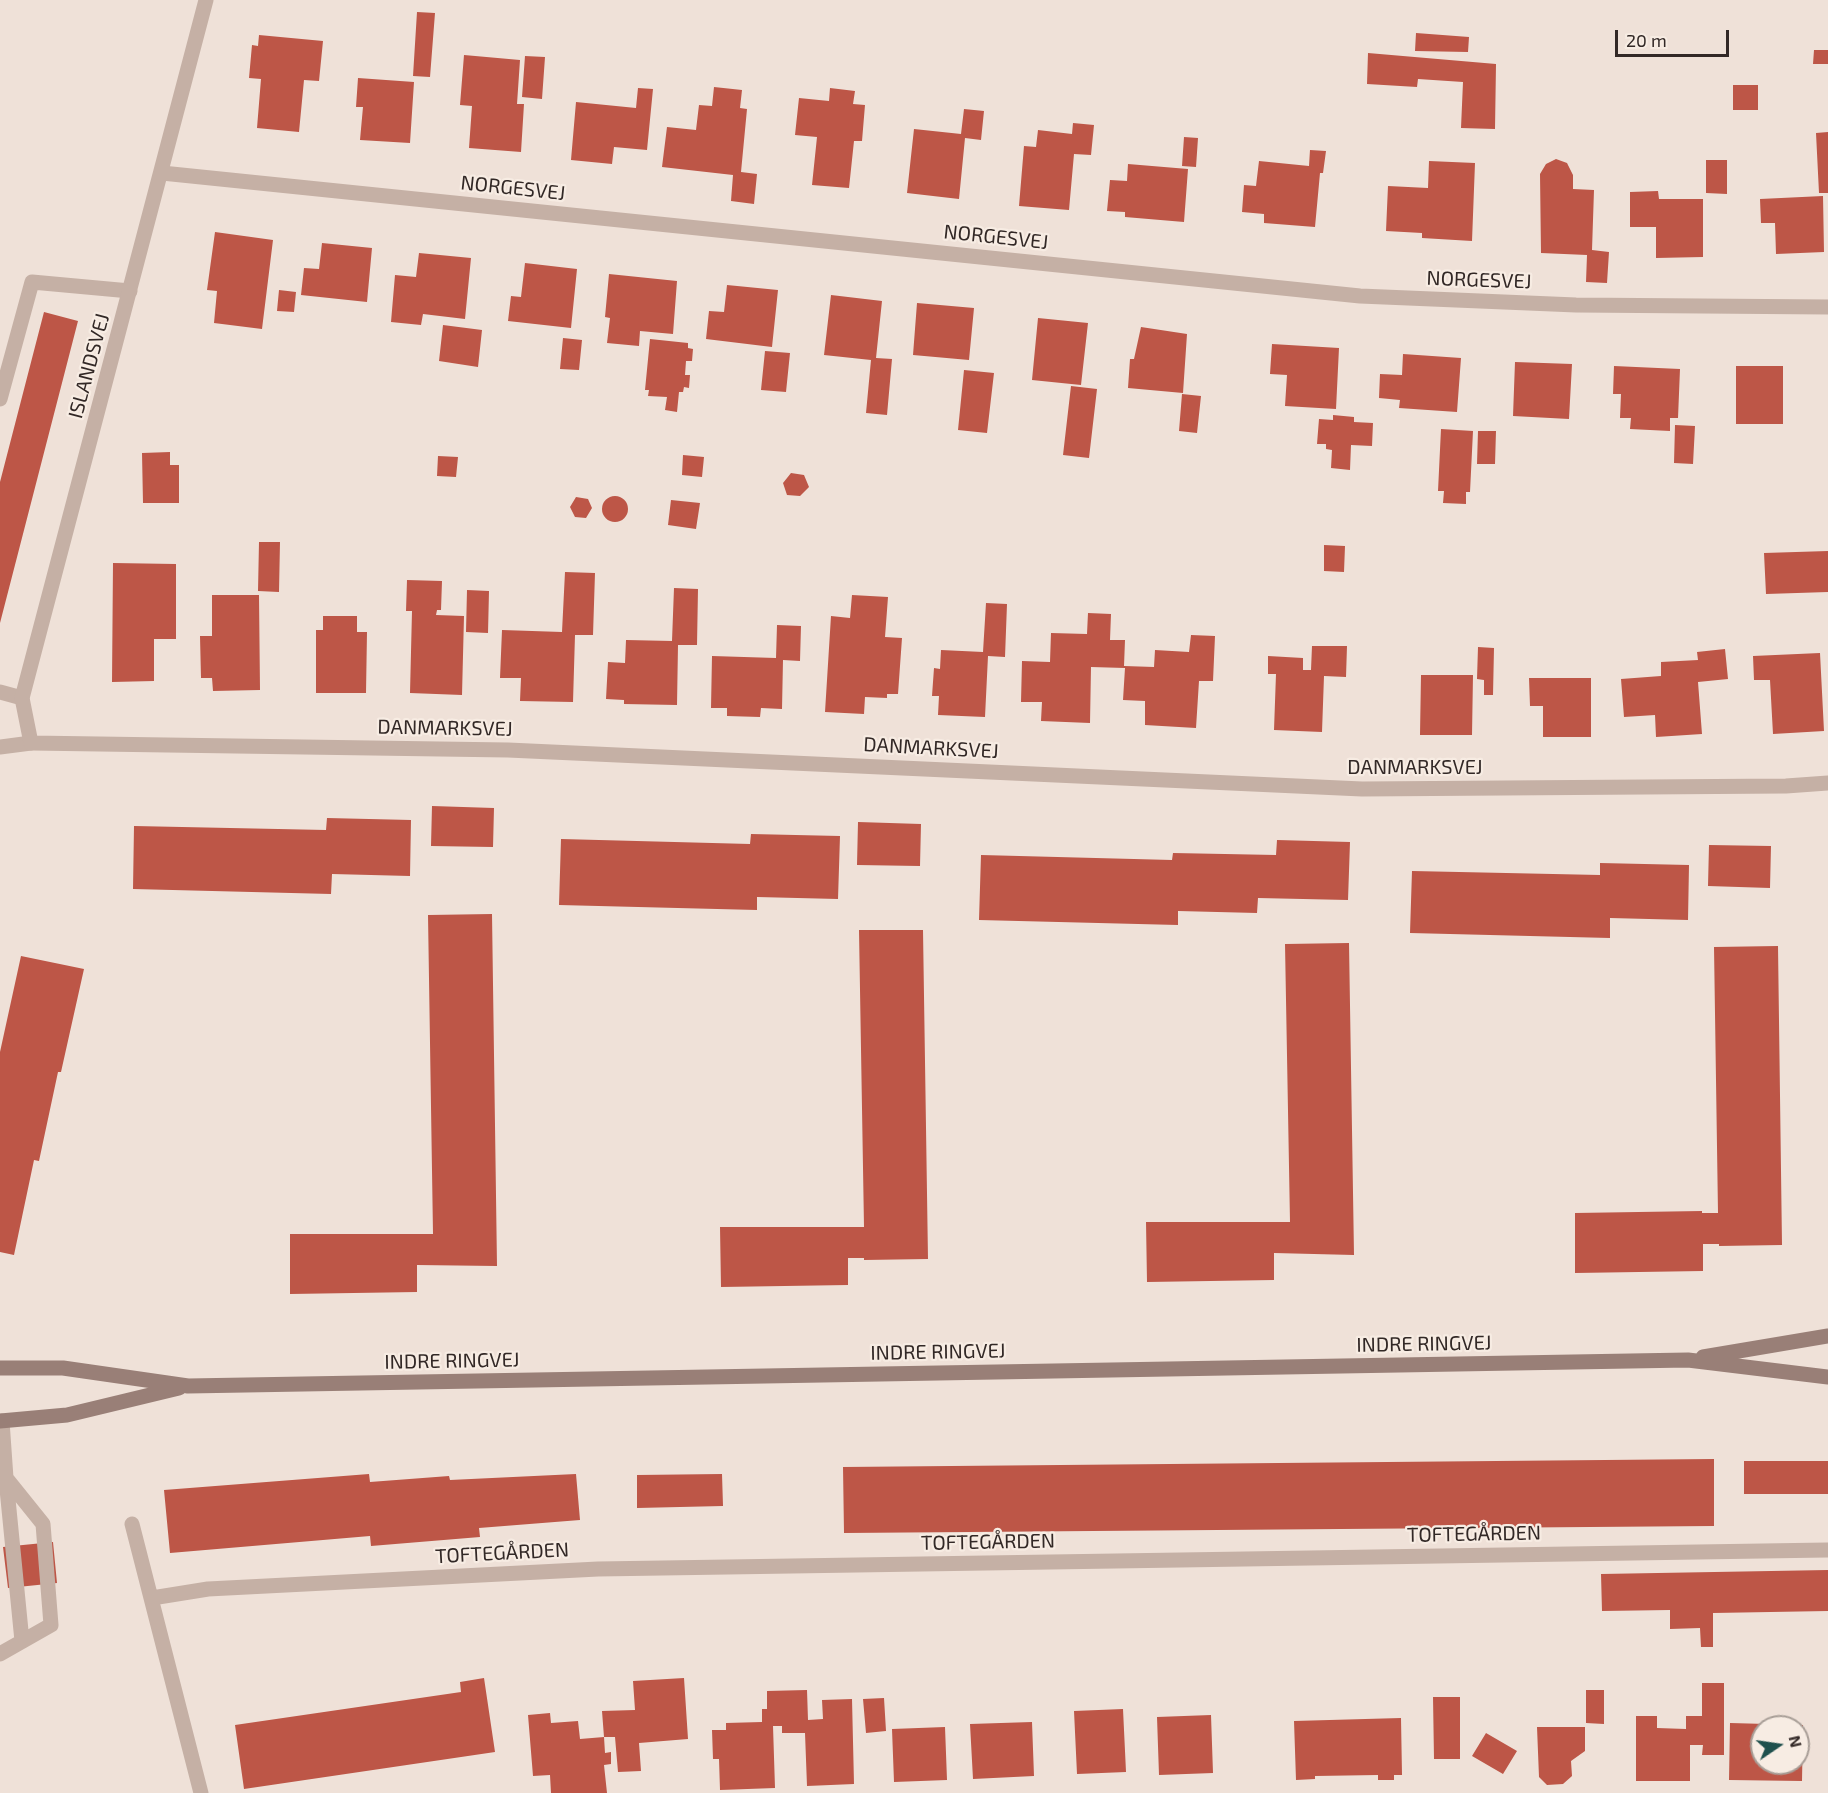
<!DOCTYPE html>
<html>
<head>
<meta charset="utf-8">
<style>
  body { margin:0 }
  #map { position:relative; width:1828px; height:1793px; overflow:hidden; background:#efe1d8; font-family:"Exo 2",sans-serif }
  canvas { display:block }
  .north { position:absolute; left:1750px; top:1715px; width:60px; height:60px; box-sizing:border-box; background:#f7ece3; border:2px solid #a89e97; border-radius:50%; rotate:77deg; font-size:16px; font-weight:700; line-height:24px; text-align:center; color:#322826 }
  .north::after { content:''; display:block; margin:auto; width:21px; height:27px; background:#1f504d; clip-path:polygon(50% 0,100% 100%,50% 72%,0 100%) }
  .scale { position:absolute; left:1615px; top:30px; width:114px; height:27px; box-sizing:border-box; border:3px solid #322826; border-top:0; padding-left:8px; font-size:18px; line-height:21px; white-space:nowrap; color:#322826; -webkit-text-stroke:4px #f7ece3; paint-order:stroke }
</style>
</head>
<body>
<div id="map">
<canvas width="1828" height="1793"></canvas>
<div class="north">N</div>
<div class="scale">20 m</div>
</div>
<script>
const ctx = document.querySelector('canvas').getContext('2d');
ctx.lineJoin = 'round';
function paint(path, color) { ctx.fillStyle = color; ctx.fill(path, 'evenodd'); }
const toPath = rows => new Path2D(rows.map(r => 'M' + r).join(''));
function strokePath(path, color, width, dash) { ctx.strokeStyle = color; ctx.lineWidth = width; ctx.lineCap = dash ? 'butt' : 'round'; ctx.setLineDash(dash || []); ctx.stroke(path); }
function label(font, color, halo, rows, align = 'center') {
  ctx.font = font + ' "Exo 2",sans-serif'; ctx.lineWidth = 4.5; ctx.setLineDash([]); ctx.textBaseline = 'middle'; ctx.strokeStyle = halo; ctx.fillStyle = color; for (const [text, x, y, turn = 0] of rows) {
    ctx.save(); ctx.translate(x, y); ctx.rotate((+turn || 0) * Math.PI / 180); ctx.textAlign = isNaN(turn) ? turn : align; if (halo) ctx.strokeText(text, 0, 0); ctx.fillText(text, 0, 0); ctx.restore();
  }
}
paint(toPath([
  [417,12,435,13,430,77,413,76],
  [1416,33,1469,37,1468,52,1415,51],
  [259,35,323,41,319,81,304,80,299,132,257,128,261,79,249,78,252,45,258,46],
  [1814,50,1828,50,1828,64,1813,64],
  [1368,53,1496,64,1495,129,1461,128,1463,82,1418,79,1417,87,1367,84],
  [464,55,520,60,517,104,524,104,521,152,469,148,472,106,460,105],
  [525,56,545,57,542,99,522,97],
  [358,78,414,82,410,143,360,140,363,107,356,107],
  [1733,85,1758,85,1758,110,1733,110],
  [714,87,742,90,740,108,747,109,741,172,757,174,754,204,731,201,733,175,662,167,667,127,696,130,699,105,712,106],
  [638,88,653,89,647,150,614,147,612,164,571,160,576,102,636,108],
  [830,88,855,91,853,104,865,105,862,141,854,141,849,188,812,185,817,137,795,135,799,98,829,101],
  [964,109,984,111,981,140,965,138,959,199,907,193,914,129,961,134],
  [1073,123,1094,125,1091,155,1074,154,1069,210,1019,206,1024,146,1036,147,1038,130,1072,134],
  [1828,132,1828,193,1819,193,1816,133],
  [1184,137,1198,138,1196,167,1182,166],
  [1310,150,1326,151,1323,173,1320,173,1315,227,1264,223,1264,214,1242,212,1244,185,1256,186,1259,161,1309,166],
  [1556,159,1567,163,1573,175,1573,189,1594,190,1592,250,1609,252,1607,283,1586,282,1587,255,1541,253,1540,174,1546,164],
  [1706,160,1727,160,1727,194,1706,193],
  [1429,161,1475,163,1472,241,1422,238,1422,233,1386,231,1388,186,1428,188],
  [1128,164,1188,169,1184,222,1125,217,1125,212,1107,211,1110,180,1127,181],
  [1658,191,1659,199,1703,199,1703,257,1656,258,1656,227,1630,227,1630,192],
  [1823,196,1824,252,1776,254,1775,223,1761,223,1760,199],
  [215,232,273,240,262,329,214,323,217,291,207,290],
  [322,243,372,248,367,302,301,295,304,268,319,269],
  [419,253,471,258,465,319,423,314,421,325,391,322,395,275,416,277],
  [525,263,577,269,571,328,508,321,511,296,521,297],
  [609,274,677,281,673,334,640,331,639,346,607,343,610,318,605,317],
  [727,285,778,290,772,347,706,339,709,311,724,312],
  [279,290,296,292,294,312,277,311],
  [831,295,882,301,876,358,892,359,887,415,866,413,871,360,824,355],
  [917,303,974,308,969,360,913,355],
  [44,312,78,321,0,623,0,482],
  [1038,318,1088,323,1081,385,1032,380],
  [443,325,482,330,478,367,439,361],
  [1141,327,1187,334,1183,393,1128,388,1130,359,1134,359],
  [563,338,582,340,579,370,560,369],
  [650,339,688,343,688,348,693,349,692,361,686,361,685,375,690,375,689,388,684,387,683,392,679,392,677,412,665,410,667,397,648,396,649,390,645,390],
  [1272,344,1339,348,1336,409,1285,406,1287,375,1270,374],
  [765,351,790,353,786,392,761,390],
  [1403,354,1461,358,1457,412,1399,408,1400,400,1379,398,1380,374,1402,375],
  [1515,362,1572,364,1569,419,1513,416],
  [1614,366,1680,369,1678,418,1670,418,1670,431,1630,429,1631,418,1620,418,1621,394,1613,394],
  [1736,366,1783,366,1783,424,1736,424],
  [964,370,994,373,987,433,958,430],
  [1071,386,1097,389,1089,458,1063,455],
  [1182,394,1201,396,1197,433,1179,431],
  [1333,415,1354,417,1354,422,1373,423,1372,446,1351,445,1350,470,1331,468,1332,450,1326,449,1326,444,1317,444,1319,419,1333,420],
  [1675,425,1695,426,1693,464,1674,463],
  [1441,429,1473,431,1470,492,1466,492,1466,504,1443,503,1444,491,1438,491],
  [1478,431,1496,431,1495,464,1477,464],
  [170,452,170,465,179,465,179,503,143,503,142,453],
  [683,455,704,457,702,477,682,475],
  [438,456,458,457,456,477,437,476],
  [791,473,804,475,809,487,800,496,787,495,783,483],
  '602 509a13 13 0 1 1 26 0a13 13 0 1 1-26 0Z',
  [576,497,588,499,592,508,586,518,575,517,570,507],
  [671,500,700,503,696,529,668,525],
  [259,542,280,542,279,592,258,591],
  [1324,545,1345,546,1344,572,1324,571],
  [1828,551,1828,592,1766,594,1764,553],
  [113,563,176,564,176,639,154,639,154,681,112,682],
  [565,572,595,573,593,635,575,635,573,702,520,701,521,678,500,678,502,630,562,632],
  [407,580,442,581,441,610,437,610,436,615,464,616,462,695,410,693,412,611,406,611],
  [674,588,698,589,697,645,678,645,677,705,624,704,624,700,606,699,608,662,625,663,626,640,672,641],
  [467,590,489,591,488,633,466,632],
  [212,595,259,595,260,690,213,691,212,678,201,678,200,636,212,636],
  [852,595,888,597,885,637,902,638,898,694,887,694,887,698,865,697,864,714,825,712,831,616,850,618],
  [986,603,1007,604,1005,657,988,656,985,717,938,715,939,696,932,696,934,668,940,669,941,650,983,652],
  [1088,613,1111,614,1110,640,1125,640,1124,666,1154,667,1155,650,1189,652,1191,635,1215,636,1213,681,1199,681,1196,728,1145,725,1145,701,1123,700,1125,668,1091,667,1090,723,1041,721,1042,702,1021,702,1022,661,1050,662,1051,633,1087,634],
  [323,616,357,616,357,632,367,632,366,693,316,693,316,630,323,630],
  [777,625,801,626,800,661,783,660,782,709,761,708,760,717,727,716,727,708,711,708,712,656,776,658],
  [1312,646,1347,646,1346,677,1324,676,1322,732,1274,730,1276,674,1268,674,1268,656,1303,658,1303,670,1311,670],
  [1478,647,1494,648,1493,695,1484,695,1484,680,1477,679],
  [1725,649,1728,679,1698,682,1702,734,1656,737,1655,715,1624,717,1621,679,1661,676,1661,662,1698,660,1697,652],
  [1820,653,1824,731,1773,734,1770,680,1754,680,1753,656],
  [1421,675,1473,675,1472,735,1420,735],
  [1529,678,1591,678,1591,737,1543,737,1543,706,1530,706],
  [432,806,494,808,493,847,431,846],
  [327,818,411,820,410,876,332,874,331,894,133,889,134,826,326,830],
  [858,822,921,824,920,866,857,865],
  [751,834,840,836,838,899,757,897,757,910,559,905,561,839,750,844],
  [1277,840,1350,842,1348,900,1258,898,1257,913,1178,911,1178,925,979,920,981,855,1172,860,1173,853,1276,855],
  [1709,845,1771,846,1770,888,1708,886],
  [1600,863,1689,865,1688,920,1610,918,1610,938,1410,933,1412,871,1600,875],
  [492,914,497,1266,417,1265,417,1292,290,1294,290,1234,433,1234,428,915],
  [859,930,923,930,928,1259,864,1260,864,1258,848,1258,848,1285,721,1287,720,1227,864,1227],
  [1349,943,1354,1255,1274,1253,1274,1280,1147,1282,1146,1222,1290,1222,1285,944],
  [1778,946,1782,1245,1719,1246,1719,1244,1703,1244,1703,1271,1575,1273,1575,1213,1702,1211,1702,1213,1718,1213,1714,947],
  [21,956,84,969,61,1072,58,1072,39,1161,34,1160,14,1255,0,1252,0,1052],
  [1714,1459,1714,1526,844,1533,843,1467],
  [1744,1461,1828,1461,1828,1494,1744,1494],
  [369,1474,370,1482,449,1476,450,1480,576,1474,580,1520,479,1528,480,1537,371,1546,370,1536,170,1553,164,1490],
  [722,1474,723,1506,637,1508,637,1475],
  [53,1542,57,1583,8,1588,3,1547],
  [1828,1570,1828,1611,1713,1613,1713,1647,1701,1647,1700,1628,1670,1629,1670,1610,1602,1611,1601,1574],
  [484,1678,495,1752,244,1789,235,1725,461,1692,460,1682],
  [684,1678,688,1739,639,1743,641,1771,618,1772,615,1737,604,1737,602,1711,635,1710,633,1681],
  [1702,1683,1724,1683,1724,1755,1702,1755,1703,1745,1690,1745,1690,1781,1636,1781,1636,1716,1657,1716,1657,1728,1686,1729,1686,1716,1702,1716],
  [807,1690,808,1720,823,1719,822,1700,852,1699,854,1784,807,1786,805,1733,782,1733,782,1726,773,1726,775,1788,720,1790,719,1759,713,1759,712,1730,726,1730,726,1723,762,1722,762,1709,767,1709,767,1691],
  [1586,1690,1604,1690,1604,1724,1586,1723],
  [1433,1697,1460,1697,1460,1759,1434,1759],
  [884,1698,886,1731,866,1733,863,1699],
  [1123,1709,1126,1772,1077,1774,1074,1711],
  [550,1713,551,1723,578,1721,580,1739,604,1737,605,1753,611,1752,611,1764,604,1765,607,1793,551,1793,550,1775,533,1776,528,1715],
  [1211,1715,1213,1773,1159,1775,1157,1717],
  [1401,1718,1402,1775,1394,1775,1394,1780,1378,1780,1378,1775,1315,1776,1315,1779,1296,1780,1294,1721],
  [1032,1722,1034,1776,973,1779,970,1724],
  [1730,1723,1803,1725,1802,1781,1729,1780],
  [1762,1727,1798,1727,1798,1763,1762,1763],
  [945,1727,947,1780,894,1782,892,1729],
  [1537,1727,1585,1727,1585,1751,1571,1761,1572,1776,1563,1784,1547,1785,1539,1777],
  [1486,1733,1517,1751,1503,1774,1472,1756]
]), '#bd5647');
strokePath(toPath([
  [0,399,32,282,130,291],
  [0,692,22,698],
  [0,747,31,743],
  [6,1479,22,1641],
  [0,1654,51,1625,43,1524,6,1478,2,1421]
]), '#c5b0a5', 15);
strokePath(toPath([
  [206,0,22,698,31,743,508,750,1362,789,1786,786,1828,783],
  [162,173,1360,296,1576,305,1828,307],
  [132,1524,201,1793],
  [152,1598,208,1589,598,1569,1827,1550]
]), '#c5b0a5', 15);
strokePath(toPath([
  [1703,1357,1828,1336],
  [0,1368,63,1368,188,1386,1688,1360,1828,1377],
  [0,1421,67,1415,179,1388]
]), '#997f77', 15);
label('20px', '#322826', '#f7ece3', [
  ["NORGESVEJ",513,188,6],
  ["NORGESVEJ",996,237,6],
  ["NORGESVEJ",1479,280,2],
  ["ISLANDSVEJ",89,366,-75],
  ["DANMARKSVEJ",445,728,1],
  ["DANMARKSVEJ",931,748,3],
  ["DANMARKSVEJ",1415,767],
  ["INDRE RINGVEJ",1424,1344,-1],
  ["INDRE RINGVEJ",938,1352,-1],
  ["INDRE RINGVEJ",452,1361,-1],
  ["TOFTEGÅRDEN",1474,1534,-1],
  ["TOFTEGÅRDEN",988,1542,-1],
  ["TOFTEGÅRDEN",502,1553,-3]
]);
</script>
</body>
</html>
